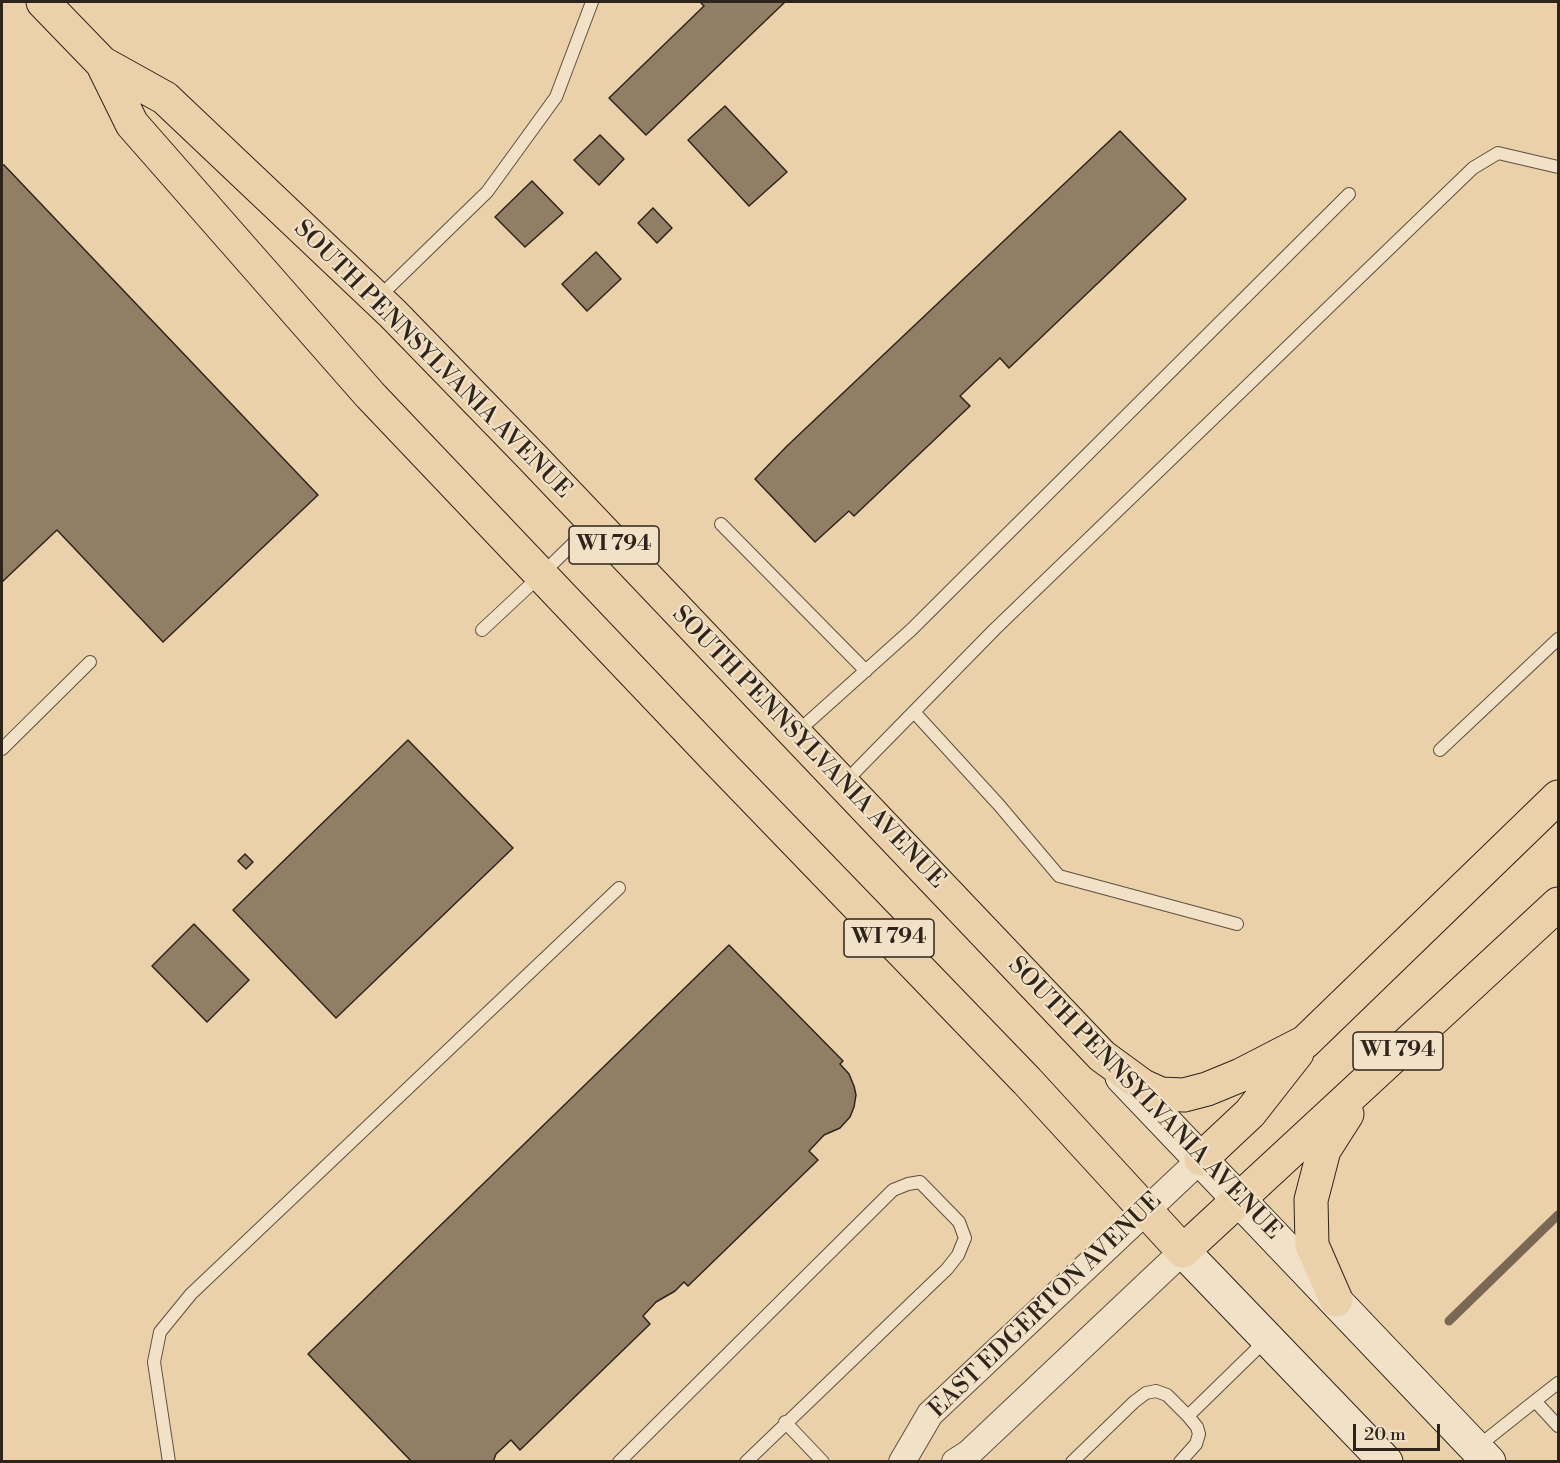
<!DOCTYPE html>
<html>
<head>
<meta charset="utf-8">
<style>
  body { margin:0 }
  #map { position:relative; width:1560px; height:1463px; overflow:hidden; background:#ead1a9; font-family:"Libre Bodoni",serif }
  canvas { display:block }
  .frame { position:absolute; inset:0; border:3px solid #2f241b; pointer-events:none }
  .scale { position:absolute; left:1353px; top:1424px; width:87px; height:27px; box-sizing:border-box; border:3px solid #2f241b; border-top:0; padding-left:8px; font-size:18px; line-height:21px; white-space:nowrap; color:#2f241b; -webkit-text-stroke:4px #f1e1c7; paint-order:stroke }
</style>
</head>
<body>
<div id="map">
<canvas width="1560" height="1463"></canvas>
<div class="frame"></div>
<div class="scale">20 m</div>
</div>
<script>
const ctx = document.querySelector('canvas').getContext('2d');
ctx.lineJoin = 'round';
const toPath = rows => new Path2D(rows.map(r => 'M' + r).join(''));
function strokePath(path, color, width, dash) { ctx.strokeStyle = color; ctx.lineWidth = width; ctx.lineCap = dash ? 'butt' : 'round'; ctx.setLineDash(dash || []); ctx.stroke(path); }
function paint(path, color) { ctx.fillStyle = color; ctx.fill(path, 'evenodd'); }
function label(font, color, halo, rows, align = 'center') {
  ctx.font = font + ' "Libre Bodoni",serif'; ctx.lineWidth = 4.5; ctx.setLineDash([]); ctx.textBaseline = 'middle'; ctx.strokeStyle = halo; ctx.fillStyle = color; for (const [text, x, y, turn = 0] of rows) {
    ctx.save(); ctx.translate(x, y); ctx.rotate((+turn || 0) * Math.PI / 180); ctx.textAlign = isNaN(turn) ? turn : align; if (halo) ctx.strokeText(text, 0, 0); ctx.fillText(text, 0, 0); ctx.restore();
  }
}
strokePath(toPath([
  [1449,1321,1558,1215]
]), '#796853', 9);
const building = toPath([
  [700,2,785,2,646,135,609,98,704,6,700,2],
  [725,106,787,172,749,206,688,140,725,106],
  [1120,131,1186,199,1009,368,1000,358,960,396,970,406,854,516,849,511,815,542,755,479,787,446,1120,131],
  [600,135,624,159,599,185,574,160,600,135],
  [2,165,4,165,318,495,163,642,57,530,2,582,2,165],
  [532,181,563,213,525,247,495,217,532,181],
  [653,208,672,228,657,243,638,223,653,208],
  [596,252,621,279,587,311,562,284,596,252],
  [408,740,513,848,336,1018,233,910,408,740],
  [245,854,253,862,246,869,238,861,245,854],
  [194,924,249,980,207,1022,152,966,194,924],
  [729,945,843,1061,840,1064,849,1074,854,1086,856,1095,854,1107,850,1117,840,1128,824,1135,809,1151,818,1160,688,1286,684,1282,675,1291,656,1302,643,1316,650,1324,520,1450,511,1440,496,1454,493,1462,412,1462,308,1354,729,945]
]);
paint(building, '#907e65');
strokePath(building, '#2f241b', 1.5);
const lane = toPath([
  [378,298,487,192,556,97,592,2],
  [721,524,866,671],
  [482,630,542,574,593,524],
  [914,712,999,805,1059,876,1237,924],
  [796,733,911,630,1349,194],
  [2,749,90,662],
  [1440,750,1558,639],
  [844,783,995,629,1473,168,1498,153,1558,167],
  [1535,1401,1558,1383],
  [785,1422,823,1462],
  [1476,1448,1535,1401,1558,1426],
  [169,1462,154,1362,160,1332,191,1294,619,888],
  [619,1462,893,1190,908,1184,920,1182,959,1222,965,1238,958,1255,947,1269,746,1462],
  [1072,1462,1134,1402,1146,1393,1156,1391,1167,1395,1188,1416,1267,1339],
  [1180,1462,1196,1444,1199,1434,1197,1427,1188,1416]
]);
const street = toPath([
  [902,1462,930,1414,1201,1159],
  [955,1462,969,1453,1183,1251]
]);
const secondary = toPath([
  [1122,1077,1489,1462],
  [1183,1251,1386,1462]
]);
const primary = toPath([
  [43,2,102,63,165,98,393,314,532,457,1102,1056,1143,1086,1161,1094,1184,1095,1207,1089,1241,1075,1305,1042,1558,797],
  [102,63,132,124,370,395,718,761,1027,1081,1183,1251,1558,904],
  [1201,1159,1250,1113,1297,1053],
  [1336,1300,1312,1245,1311,1200,1324,1150,1347,1114]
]);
strokePath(lane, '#5e4f3e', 14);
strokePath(street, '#5e4f3e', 28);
strokePath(secondary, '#2f241b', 35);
strokePath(primary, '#2f241b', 35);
strokePath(lane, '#f1e1c7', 12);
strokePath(street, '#f1e1c7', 26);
strokePath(secondary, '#f1e1c7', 33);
strokePath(primary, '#ead1a9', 33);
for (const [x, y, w] of [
  [614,545,90],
  [889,938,90],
  [1398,1051,90]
]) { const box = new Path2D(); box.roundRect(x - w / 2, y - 19, w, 38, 4.5); ctx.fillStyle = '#f1e1c7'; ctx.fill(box); strokePath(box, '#2f241b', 1.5); }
label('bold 22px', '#2f241b', null, [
  ["WI 794",614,545],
  ["WI 794",889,938],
  ["WI 794",1398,1051]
]);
label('24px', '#2f241b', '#f1e1c7', [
  ["SOUTH PENNSYLVANIA AVENUE",432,360,45],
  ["SOUTH PENNSYLVANIA AVENUE",808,748,46],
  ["SOUTH PENNSYLVANIA AVENUE",1144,1099,46],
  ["EAST EDGERTON AVENUE",1046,1306,-44]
]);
</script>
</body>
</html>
